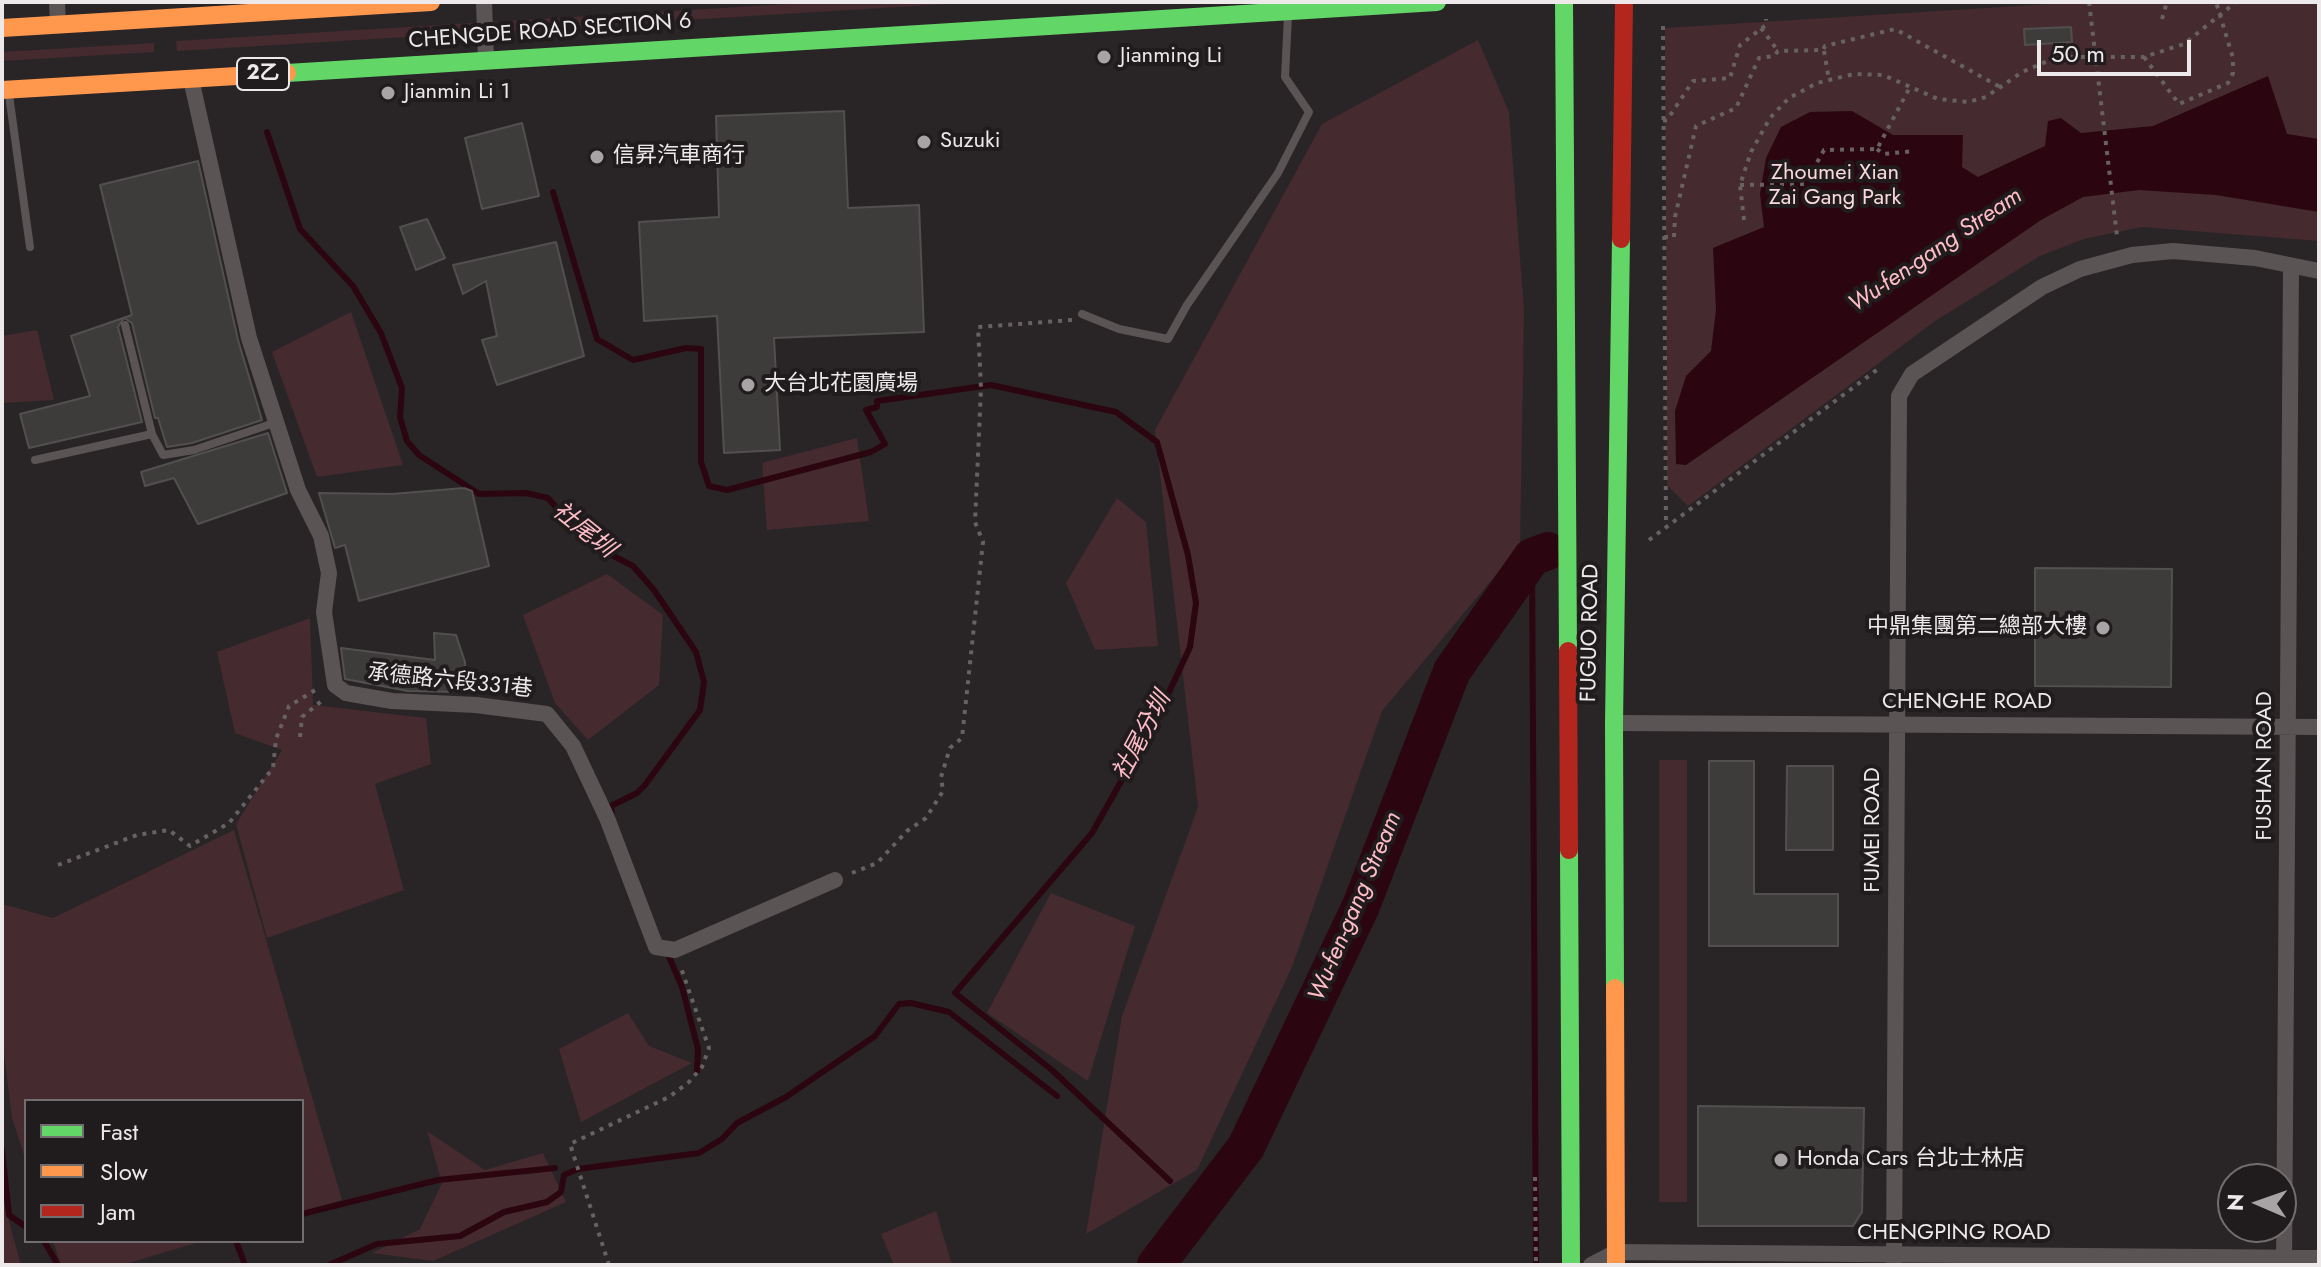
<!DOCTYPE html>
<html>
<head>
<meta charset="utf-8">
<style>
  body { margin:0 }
  #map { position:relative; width:2321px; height:1267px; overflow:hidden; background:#292526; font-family:Jost,sans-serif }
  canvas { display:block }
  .frame { position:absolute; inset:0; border:4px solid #ede9ea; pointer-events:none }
  .legend { position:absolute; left:24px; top:1099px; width:280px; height:144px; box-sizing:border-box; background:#201b1c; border:2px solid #726d6e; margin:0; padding:10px 14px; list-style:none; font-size:24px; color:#ede9ea }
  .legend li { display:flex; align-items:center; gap:16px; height:40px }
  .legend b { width:40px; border:2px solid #726d6e }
  .north { position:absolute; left:2217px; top:1163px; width:80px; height:80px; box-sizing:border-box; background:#201b1c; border:2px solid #726d6e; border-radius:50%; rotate:272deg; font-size:22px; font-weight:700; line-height:32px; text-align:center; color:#ede9ea }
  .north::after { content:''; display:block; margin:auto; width:28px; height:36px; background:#a8a4a5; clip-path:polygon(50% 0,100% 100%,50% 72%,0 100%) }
  .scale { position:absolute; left:2037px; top:40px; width:154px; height:36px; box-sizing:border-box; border:4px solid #ede9ea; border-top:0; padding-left:10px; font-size:24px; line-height:28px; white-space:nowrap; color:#ede9ea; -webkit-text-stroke:6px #201b1c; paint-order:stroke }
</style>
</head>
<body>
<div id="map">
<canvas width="2321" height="1267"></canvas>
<div class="frame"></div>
<ul class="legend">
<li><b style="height:10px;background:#63d668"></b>Fast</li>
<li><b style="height:10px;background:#ff974d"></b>Slow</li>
<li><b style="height:10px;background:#b3261e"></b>Jam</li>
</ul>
<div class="north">N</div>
<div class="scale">50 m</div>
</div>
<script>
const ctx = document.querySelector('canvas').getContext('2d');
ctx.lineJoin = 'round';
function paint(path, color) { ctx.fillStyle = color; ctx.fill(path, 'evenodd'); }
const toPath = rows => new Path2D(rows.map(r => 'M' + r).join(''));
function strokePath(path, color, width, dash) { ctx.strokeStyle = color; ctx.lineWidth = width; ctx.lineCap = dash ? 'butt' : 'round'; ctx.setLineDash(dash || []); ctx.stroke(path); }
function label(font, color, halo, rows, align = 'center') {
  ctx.font = font + ' Jost,"Noto Sans TC",sans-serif'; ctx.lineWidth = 8; ctx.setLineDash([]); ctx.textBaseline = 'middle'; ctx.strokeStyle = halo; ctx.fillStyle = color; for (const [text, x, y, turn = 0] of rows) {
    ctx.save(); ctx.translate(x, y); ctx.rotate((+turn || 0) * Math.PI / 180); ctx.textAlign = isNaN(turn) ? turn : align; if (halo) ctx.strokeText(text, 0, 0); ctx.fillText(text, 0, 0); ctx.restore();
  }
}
paint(toPath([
  [820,2,981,2,177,51,176,41],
  [2082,2,2319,2,2319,241,2142,227,2084,239,2040,256,1935,321,1688,506,1667,485,1665,28],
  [1478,40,1509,112,1524,311,1520,546,1382,711,1292,967,1197,1170,1086,1234,1122,1016,1198,807,1155,430,1322,124],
  [154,43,154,52,2,61,2,52],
  [351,312,403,465,317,477,272,352],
  [37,330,54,400,2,403,2,336],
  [857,438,869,521,767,530,762,463],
  [1117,498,1146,522,1158,646,1095,650,1066,583],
  [607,574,663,615,659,685,588,740,555,703,523,615],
  [310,618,313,705,426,718,431,764,375,784,404,890,267,938,236,824,282,750,235,733,217,652],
  [1659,760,1687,760,1687,1202,1659,1202],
  [234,830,342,1200,302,1212,302,1101,26,1101,26,1161,12,1118,2,1038,2,904,53,918],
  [1051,893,1135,926,1088,1081,987,1013],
  [628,1013,649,1046,692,1063,581,1122,559,1049],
  [427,1131,485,1170,543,1153,566,1202,433,1261,372,1253,420,1229,442,1183],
  [2,1196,21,1265,2,1265],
  [936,1211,952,1265,894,1265,881,1234],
  [53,1241,203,1241,122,1265,61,1265]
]), '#452a2f');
paint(toPath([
  [2268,76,2287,134,2319,139,2319,212,2216,195,2139,190,2083,197,2041,220,1686,465,1676,464,1675,411,1686,376,1711,351,1716,310,1713,248,1764,227,1760,194,1766,158,1781,127,1810,112,1852,111,1893,135,1963,135,1962,167,1978,177,2045,146,2048,121,2061,118,2081,133,2153,126]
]), '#2b0610');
strokePath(toPath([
  [267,132,300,229,353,286,381,333,402,388,400,417,407,441,419,455,479,494,526,493,548,498,588,543,633,566,654,590,696,652,704,682,700,710,645,785,637,793,611,806,612,816],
  [553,192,597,339,633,360,686,348,701,349,701,462,709,486,727,490,871,452,885,444,866,410,877,407,877,401,991,385,1116,412,1157,442,1188,555,1196,603,1190,647,1158,716,1092,833,955,993,1052,1070,1170,1181],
  [1532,557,1536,1265],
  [667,952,682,987,698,1049,697,1071],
  [2,1150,9,1215,26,1227],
  [302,1214,438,1180,555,1168],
  [44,1241,58,1265],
  [236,1241,245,1265],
  [329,1265,377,1244,460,1236,504,1212,547,1202,561,1192,564,1175,578,1169,699,1153,722,1139,737,1123,786,1097,875,1036,899,1004,911,1003,949,1012,1057,1096]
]), '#2b0610', 6);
strokePath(toPath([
  [1156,1265,1246,1147,1361,906,1452,671,1532,557,1548,551]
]), '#2b0610', 38);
const building = toPath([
  [2071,27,2072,42,2025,45,2024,29,2071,27],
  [844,111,848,208,919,205,924,332,774,338,780,450,724,453,717,316,644,321,639,222,719,217,716,116,844,111],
  [522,123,539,196,482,209,465,138,522,123],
  [198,161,238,340,262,420,192,443,167,447,158,418,155,418,132,323,124,318,118,327,142,422,29,448,20,414,90,396,71,336,132,315,100,185,198,161],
  [427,219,445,258,416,270,400,227,427,219],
  [556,242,584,356,497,385,482,340,497,336,486,281,463,294,453,265,556,242],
  [268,433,287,493,198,524,174,478,145,486,141,472,268,433],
  [464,488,472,491,489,566,359,601,345,545,335,548,319,493,392,494,464,488],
  [2035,568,2172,569,2171,687,2035,686,2035,568],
  [434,633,456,635,465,662,466,683,458,692,408,691,345,679,341,648,435,660,434,633],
  [1709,761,1754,761,1754,894,1838,894,1838,946,1709,946,1709,761],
  [1787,766,1833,766,1833,850,1786,850,1787,766],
  [1698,1106,1864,1108,1862,1212,1853,1226,1698,1226,1698,1106]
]);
paint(building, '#3e3b3b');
strokePath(building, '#524f50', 2);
strokePath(toPath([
  [2089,2,2117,236],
  [2162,19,2167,2],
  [1663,26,1666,527],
  [1761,28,1778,51],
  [1824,51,1829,80],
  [2144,57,2179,104,2228,83,2233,73,2233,58,2216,2],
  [1663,121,1667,120,1693,81,1730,78,1740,45,1766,25,1766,19],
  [1877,149,1883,154,1915,151],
  [1740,185,1805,184,1824,150,1877,149,1910,87],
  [1744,220,1740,185,1751,152,1770,118,1789,98,1817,83,1854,74,1883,75,1938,99,1968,102,1986,97,2022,72,2057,57,2144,57,2184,44,2236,2],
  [1664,237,1674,237,1675,217,1696,126,1736,108,1759,58,1774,56,1778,51,1823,50,1825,46,1895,29,2000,87],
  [1649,540,1878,369],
  [300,737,302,717,324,699],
  [58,865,137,835,169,830,190,846,229,823,273,768,276,739,289,706,317,689],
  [852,873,877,863,907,831,926,818,943,791,941,777,950,748,962,738,983,542,975,522,981,388,978,327,1072,320],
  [1535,1177,1536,1265],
  [609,1265,570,1144,669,1097,689,1082,702,1067,709,1048,681,968]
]), '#676162', 4, [4, 6]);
strokePath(toPath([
  [9,95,30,247],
  [1082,314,1119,329,1168,339,1187,305,1278,173,1309,112,1285,77,1288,16],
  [125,325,152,434,163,455,194,450,274,423],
  [35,460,152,434]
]), '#5b5455', 8);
strokePath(toPath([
  [57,2,58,24],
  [484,2,486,60],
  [191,79,249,338,298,490,321,536,329,573,324,612,335,685,346,693,392,701,476,705,547,714,573,746,607,818,656,947,675,950,835,880],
  [1614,723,2319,727],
  [1591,1265,1616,1252,2319,1258],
  [1894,1265,1899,396,1912,374,2042,287,2080,269,2132,255,2173,251,2255,258,2319,271],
  [2284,1265,2291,267]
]), '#5b5455', 16);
strokePath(toPath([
  [1564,2,1568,651],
  [287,73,1437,2],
  [1569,850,1571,1265],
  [1615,988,1614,723,1621,239]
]), '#63d668', 18);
strokePath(toPath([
  [2,28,431,2],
  [2,90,287,73],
  [1615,988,1616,1265]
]), '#ff974d', 18);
strokePath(toPath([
  [1621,239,1624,2],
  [1568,651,1569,850]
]), '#b3261e', 18);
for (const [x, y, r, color] of [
  [1104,57,8,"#a8a4a5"],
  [388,93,8,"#a8a4a5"],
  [924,142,8,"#a8a4a5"],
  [597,157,8,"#a8a4a5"],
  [748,385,8,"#a8a4a5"],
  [2103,628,8,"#a8a4a5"],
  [1781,1160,8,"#a8a4a5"]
]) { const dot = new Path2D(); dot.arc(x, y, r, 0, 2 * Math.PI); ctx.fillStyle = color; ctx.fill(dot); strokePath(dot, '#201b1c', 3); }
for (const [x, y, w] of [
  [263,74,52]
]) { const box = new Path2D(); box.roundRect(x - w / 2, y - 16, w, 32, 6); ctx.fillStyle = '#201b1c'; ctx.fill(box); strokePath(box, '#ede9ea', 2); }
label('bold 20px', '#ede9ea', null, [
  ["2乙",263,74]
]);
label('22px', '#ede9ea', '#201b1c', [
  ["CHENGDE ROAD SECTION 6",550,32,-4],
  ["FUGUO ROAD",1591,633,-89],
  ["承德路六段331巷",450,682,6],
  ["CHENGHE ROAD",1967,703],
  ["FUSHAN ROAD",2266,766,-90],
  ["FUMEI ROAD",1874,830,-90],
  ["CHENGPING ROAD",1954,1234]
]);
label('22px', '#ede9ea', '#201b1c', [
  ["Jianming Li",1120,57],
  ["Jianmin Li 1",404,93],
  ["Suzuki",940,142],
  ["信昇汽車商行",613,157],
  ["大台北花園廣場",764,385],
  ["中鼎集團第二總部大樓",2087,628,"right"],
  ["Honda Cars 台北士林店",1797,1160]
], 'left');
label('22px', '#fad8dc', '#201b1c', [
  ["Zhoumei Xian",1835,174],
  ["Zai Gang Park",1835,199]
]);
label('italic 24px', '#ffbcc7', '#201b1c', [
  ["Wu-fen-gang Stream",1936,251,-34],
  ["社尾圳",583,531,39],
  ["社尾分圳",1143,737,-62],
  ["Wu-fen-gang Stream",1356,907,-67]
]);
</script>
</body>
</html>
